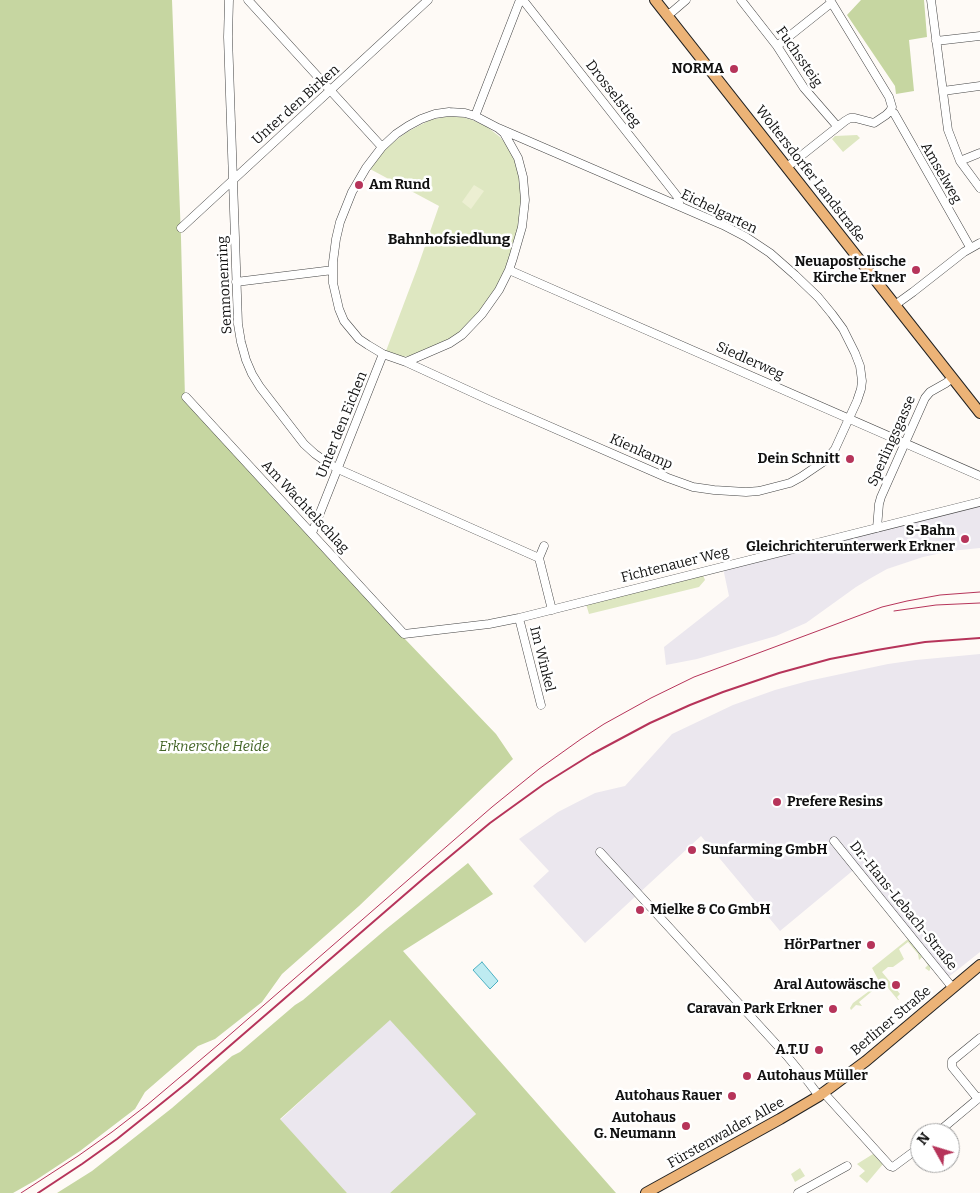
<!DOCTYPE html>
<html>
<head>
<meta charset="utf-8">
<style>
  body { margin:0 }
  #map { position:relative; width:980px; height:1193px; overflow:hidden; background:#fefaf6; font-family:Bitter,serif }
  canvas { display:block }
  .north { position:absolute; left:910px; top:1123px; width:50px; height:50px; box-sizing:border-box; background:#fff; border:1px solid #a0a0a0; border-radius:50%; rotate:309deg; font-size:14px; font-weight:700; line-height:20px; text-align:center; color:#111 }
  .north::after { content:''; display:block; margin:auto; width:18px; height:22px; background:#b6345a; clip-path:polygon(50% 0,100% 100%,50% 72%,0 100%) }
</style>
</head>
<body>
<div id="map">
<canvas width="980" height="1193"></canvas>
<div class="north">N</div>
</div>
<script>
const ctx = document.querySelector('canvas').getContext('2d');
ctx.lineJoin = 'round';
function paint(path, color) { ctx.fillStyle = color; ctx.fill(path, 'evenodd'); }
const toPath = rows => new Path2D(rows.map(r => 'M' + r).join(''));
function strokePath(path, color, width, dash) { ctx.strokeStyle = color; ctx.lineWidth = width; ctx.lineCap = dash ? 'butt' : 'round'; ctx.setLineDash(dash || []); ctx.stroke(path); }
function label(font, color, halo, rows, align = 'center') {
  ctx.font = font + ' Bitter,serif'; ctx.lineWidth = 5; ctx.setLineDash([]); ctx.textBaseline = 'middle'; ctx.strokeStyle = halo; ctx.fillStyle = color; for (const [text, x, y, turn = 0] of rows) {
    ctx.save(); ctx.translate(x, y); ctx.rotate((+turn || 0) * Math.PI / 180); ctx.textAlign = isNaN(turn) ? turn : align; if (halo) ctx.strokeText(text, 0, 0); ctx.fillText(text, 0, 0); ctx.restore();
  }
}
paint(toPath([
  [980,503,980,548,951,551,923,557,887,569,871,578,856,587,806,623,776,636,697,659,666,665,664,647,729,596,723,568],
  [980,654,980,952,946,979,856,868,780,931,701,836,585,943,533,886,549,871,519,839,558,812,595,793,625,786,672,734,733,705,775,690,808,681,888,664,916,660],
  [390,1019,476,1114,390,1193,347,1193,280,1120]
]), '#ebe7ee');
paint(toPath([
  [456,116,470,119,486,126,500,137,506,144,512,154,517,167,522,193,521,217,510,260,499,282,492,295,473,320,455,337,415,355,403,357,386,351,417,269,439,206,370,169,387,147,407,132,430,120,445,117],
  [857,135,860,138,843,152,832,139,835,136],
  [703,575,705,580,699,587,589,614,586,604],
  [908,939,930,965,930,970,929,971,925,968,928,965,922,957,919,960,918,954,908,942,899,949,904,959,893,967,888,967,882,972,900,994,897,997,899,1000,898,1000,883,982,859,1002,862,1006,856,1005,851,1010,850,1008,853,1003,880,983,872,968],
  [873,1154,883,1164,867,1183,859,1176,865,1171,857,1164],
  [800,1168,805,1176,795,1182,791,1174]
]), '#dee7c1');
paint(toPath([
  [0,0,172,0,181,238,185,399,404,638,496,734,513,759,359,906,282,974,262,1002,215,1039,198,1046,145,1092,135,1109,80,1151,36,1180,13,1193,0,1193],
  [861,0,924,0,927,37,909,40,914,91,896,94,895,86,847,15],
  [468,863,493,894,403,951,616,1193,390,1193,476,1114,390,1020,280,1119,347,1193,57,1193,92,1171,172,1108,232,1056,240,1052,295,1005,303,1000,385,930]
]), '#c6d6a1');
paint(toPath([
  [474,185,484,191,471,209,462,202]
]), '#ecefd2');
const water = toPath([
  [482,962,498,981,490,989,473,970,482,962]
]);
paint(water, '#beebf1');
strokePath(water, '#4cb0c2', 1);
const minor = toPath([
  [229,0,228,37,238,324,241,342,246,360,252,374,260,387,304,444,315,454,328,463,338,469,539,558,552,610],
  [248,0,382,147],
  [523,0,677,196,680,206],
  [741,0,777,46,804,88,837,126],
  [931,0,946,115,948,130,960,161,980,188],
  [666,15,672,12,686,0],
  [936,41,980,36],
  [777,46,831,3],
  [943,91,980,86],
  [890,111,894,113,970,247],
  [449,112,465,113,475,116,498,128,504,133,518,158,523,177,525,200,522,227,513,258,509,270,499,290,482,314,462,335,450,343,406,362,383,354,368,345,359,339,344,321,339,309,333,283,333,262,336,239,340,222,352,192,366,168,382,147,396,134,408,126,421,119,435,114,449,112],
  [475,116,520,0],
  [960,161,980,153],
  [787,167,845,121,850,118,855,118,874,123,886,115,890,111,892,107,889,97,830,0],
  [181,228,428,0],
  [509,270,980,476],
  [236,282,333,270],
  [895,305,913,292,964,252,980,243],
  [406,362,489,400,668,478,693,487,714,490,746,492,759,491,790,483,801,477,826,460,835,449,857,401,861,389,862,381,860,366,855,353,843,329,832,314,818,297,795,275,770,253,746,237,723,225,498,128],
  [186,397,404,634,489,624,519,618,980,502],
  [877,528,879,504,881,497,925,398,930,392,946,383,952,378],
  [312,533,383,354],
  [539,558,544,546],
  [519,618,541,705],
  [834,841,952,987],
  [600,852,787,1056,810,1084,819,1096],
  [823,1092,890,1166,893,1167,920,1147],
  [978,1099,952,1067,952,1061,980,1038],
  [937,1133,980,1097],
  [798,1193,847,1166]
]);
const major = toPath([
  [655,0,980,413],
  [646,1193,780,1119,819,1096,866,1061,980,965]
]);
strokePath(minor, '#444', 9);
strokePath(major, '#222', 12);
strokePath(minor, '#fff', 8);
strokePath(major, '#ecb377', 10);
strokePath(toPath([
  [894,611,936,605,980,603],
  [21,1193,78,1156,112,1132,147,1105,218,1045,492,807,539,769,581,739,604,724,651,698,694,677,882,607,907,601,940,595,980,592]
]), '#b6345a', 1);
strokePath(toPath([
  [38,1193,82,1164,117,1139,152,1111,188,1082,424,878,490,823,544,784,592,754,650,723,690,705,723,692,779,673,830,659,877,650,925,642,980,638]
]), '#b6345a', 2);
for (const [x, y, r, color] of [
  [734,69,5,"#b6345a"],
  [359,185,5,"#b6345a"],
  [916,270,5,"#b6345a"],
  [850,459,5,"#b6345a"],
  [965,539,5,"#b6345a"],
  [777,802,5,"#b6345a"],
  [692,850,5,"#b6345a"],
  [640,910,5,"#b6345a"],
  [871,945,5,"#b6345a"],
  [896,985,5,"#b6345a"],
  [833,1009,5,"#b6345a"],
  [819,1050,5,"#b6345a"],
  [747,1076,5,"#b6345a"],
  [732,1096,5,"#b6345a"],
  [686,1126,5,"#b6345a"]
]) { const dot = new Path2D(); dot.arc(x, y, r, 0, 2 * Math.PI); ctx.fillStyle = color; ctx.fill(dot); strokePath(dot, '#fff', 2); }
label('14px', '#111', '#fff', [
  ["Fuchssteig",799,57,55],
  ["Drosselstieg",613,94,52],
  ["Unter den Birken",296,105,-42],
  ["Amselweg",941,173,60],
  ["Woltersdorfer Landstraße",810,174,52],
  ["Eichelgarten",719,212,26],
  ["Semnonenring",225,285,-93],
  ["Siedlerweg",750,361,24],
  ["Unter den Eichen",342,425,-68],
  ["Sperlingsgasse",892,441,-66],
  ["Kienkamp",641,452,24],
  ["Am Wachtelschlag",305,507,47],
  ["Fichtenauer Weg",675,565,-14],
  ["Im Winkel",542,659,76],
  ["Dr.-Hans-Lebach-Straße",903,906,51],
  ["Berliner Straße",891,1021,-40],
  ["Fürstenwalder Allee",726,1133,-29]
]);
label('bold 14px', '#111', '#fff', [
  ["NORMA",724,69],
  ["Am Rund",369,185,"left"],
  ["Neuapostolische",906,262],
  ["Kirche Erkner",906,278],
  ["Dein Schnitt",840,459],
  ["S-Bahn",955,531],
  ["Gleichrichterunterwerk Erkner",955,547],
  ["Prefere Resins",787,802,"left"],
  ["Sunfarming GmbH",702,850,"left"],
  ["Mielke & Co GmbH",650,910,"left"],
  ["HörPartner",861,945],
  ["Aral Autowäsche",886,985],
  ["Caravan Park Erkner",823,1009],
  ["A.T.U",809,1050],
  ["Autohaus Müller",757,1076,"left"],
  ["Autohaus Rauer",722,1096],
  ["Autohaus",676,1118],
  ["G. Neumann",676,1134]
], 'right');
label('italic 14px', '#426426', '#fff', [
  ["Erknersche Heide",214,747]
]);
label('bold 15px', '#111', '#fff', [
  ["Bahnhofsiedlung",449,240]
]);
</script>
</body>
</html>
